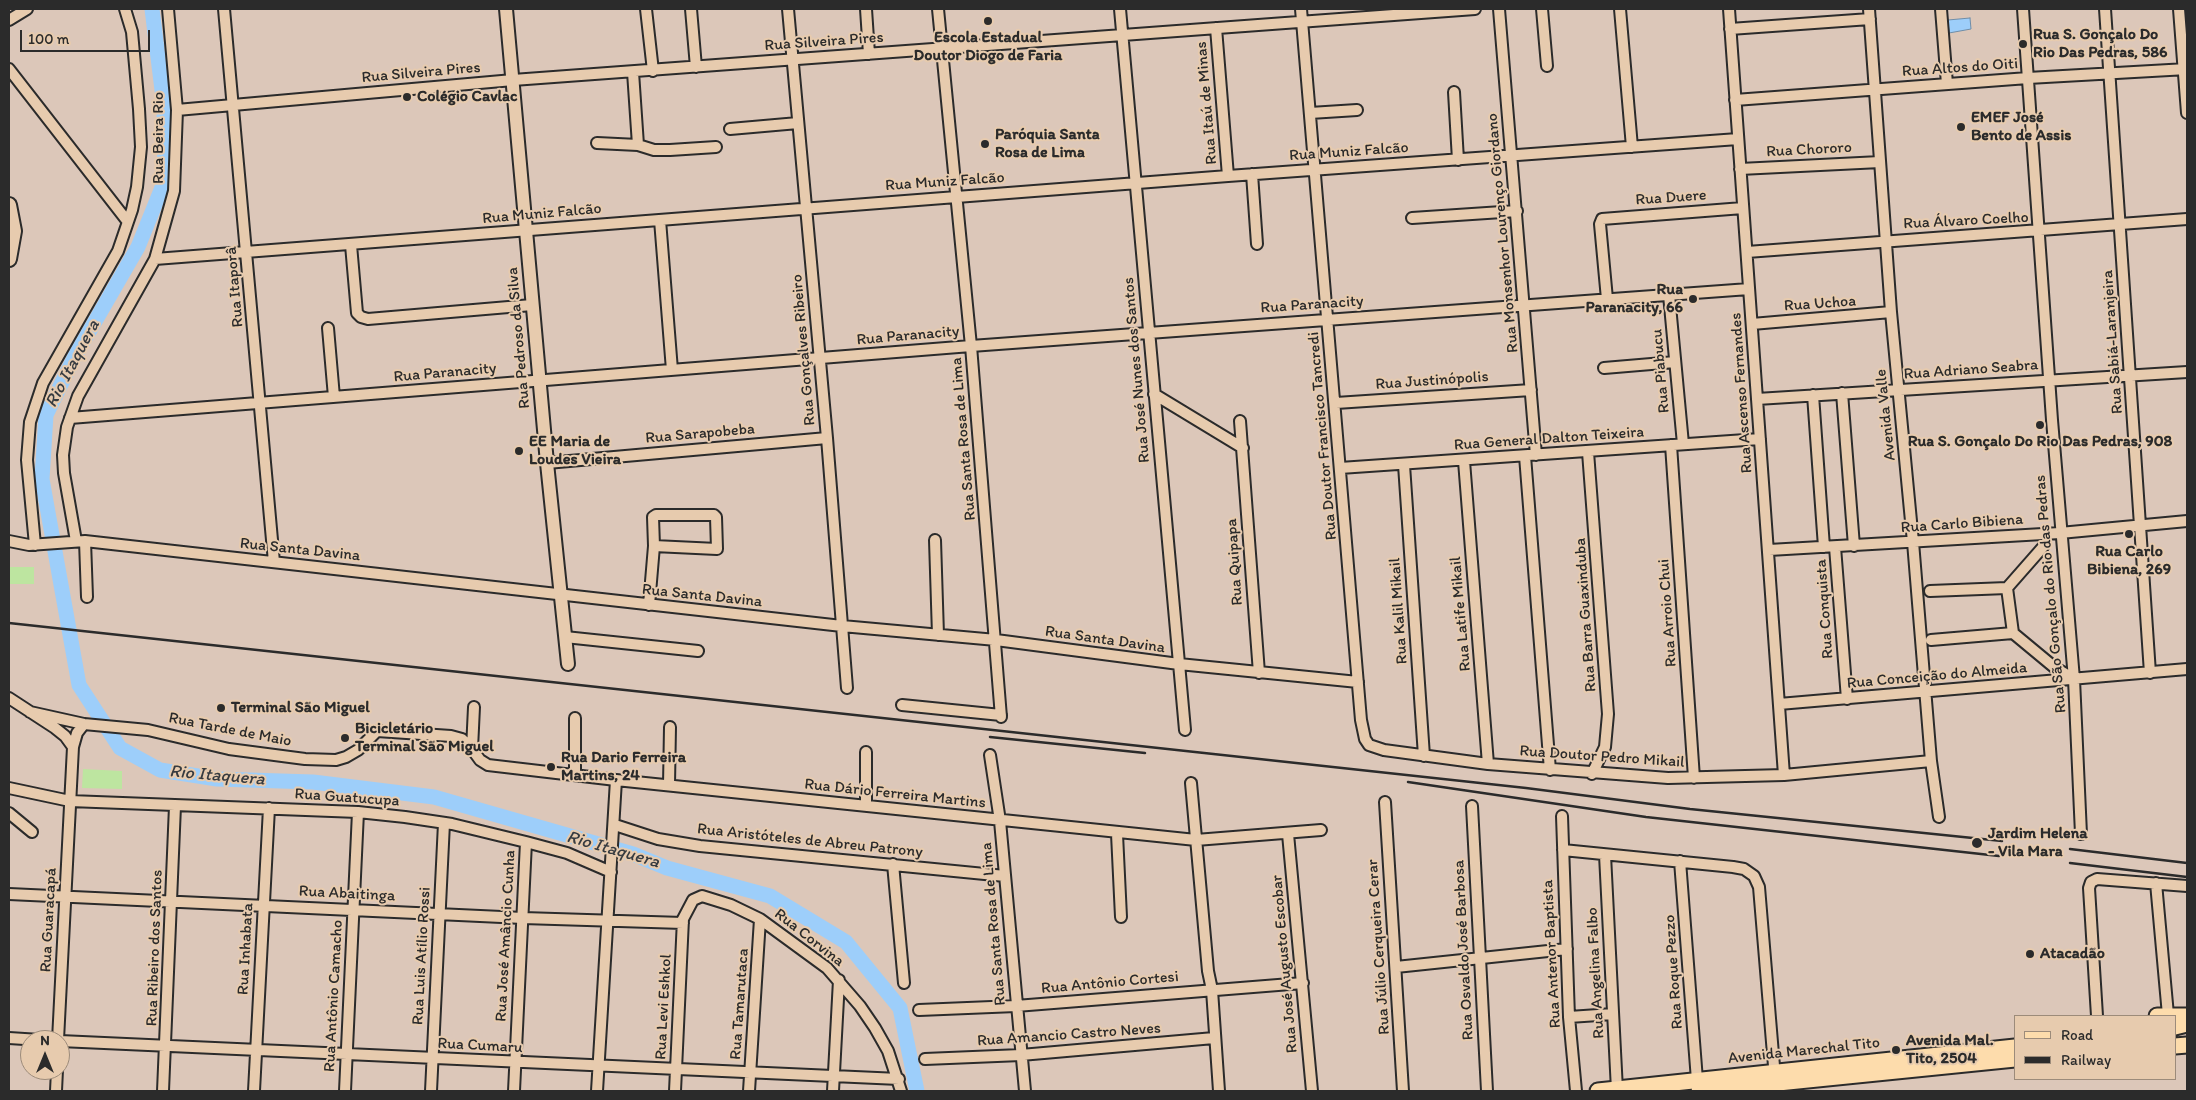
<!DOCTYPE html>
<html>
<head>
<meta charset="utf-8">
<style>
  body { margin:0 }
  #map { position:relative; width:2196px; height:1100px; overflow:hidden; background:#dcc7b9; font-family:Itim,sans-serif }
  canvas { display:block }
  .frame { position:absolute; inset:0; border:10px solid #2b2b2b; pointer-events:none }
  .legend { position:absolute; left:2014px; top:1015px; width:162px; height:65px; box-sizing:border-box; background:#e7cbae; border:1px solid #9c8b7a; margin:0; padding:6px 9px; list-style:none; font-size:15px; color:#2b2b2b }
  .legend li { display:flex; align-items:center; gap:10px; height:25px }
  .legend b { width:25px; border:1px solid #9c8b7a }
  .north { position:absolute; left:20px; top:1030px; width:50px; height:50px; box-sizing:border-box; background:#e7cbae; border:1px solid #9c8b7a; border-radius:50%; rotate:0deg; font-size:14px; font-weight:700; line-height:20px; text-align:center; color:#2b2b2b }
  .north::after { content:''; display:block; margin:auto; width:18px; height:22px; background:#2b2b2b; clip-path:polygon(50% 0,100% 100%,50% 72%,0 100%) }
  .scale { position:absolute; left:20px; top:30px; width:130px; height:22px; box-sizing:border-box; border:2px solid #2b2b2b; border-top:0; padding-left:6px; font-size:15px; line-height:18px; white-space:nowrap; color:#2b2b2b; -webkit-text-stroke:4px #e7cbae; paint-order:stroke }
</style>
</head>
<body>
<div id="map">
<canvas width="2196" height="1100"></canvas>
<div class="frame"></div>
<ul class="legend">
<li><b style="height:6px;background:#fddcac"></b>Road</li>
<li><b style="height:6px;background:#2b2b2b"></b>Railway</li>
</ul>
<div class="north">N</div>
<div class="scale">100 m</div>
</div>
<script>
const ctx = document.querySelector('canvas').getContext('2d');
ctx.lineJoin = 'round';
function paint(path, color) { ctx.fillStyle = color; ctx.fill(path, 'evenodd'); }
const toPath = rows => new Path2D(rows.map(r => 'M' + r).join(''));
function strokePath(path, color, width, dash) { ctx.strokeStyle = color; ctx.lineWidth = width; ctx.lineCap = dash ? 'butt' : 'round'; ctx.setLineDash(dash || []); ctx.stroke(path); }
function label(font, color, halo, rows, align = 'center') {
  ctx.font = font + ' Itim,sans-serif'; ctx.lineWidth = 4; ctx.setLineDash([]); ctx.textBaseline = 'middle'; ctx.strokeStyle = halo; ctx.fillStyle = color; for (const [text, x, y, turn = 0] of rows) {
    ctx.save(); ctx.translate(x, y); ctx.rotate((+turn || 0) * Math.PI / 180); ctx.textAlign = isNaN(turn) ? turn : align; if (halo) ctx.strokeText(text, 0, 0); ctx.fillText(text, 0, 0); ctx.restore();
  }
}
paint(toPath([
  [9,567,34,567,34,584,9,584],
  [83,769,122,771,122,789,82,788]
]), '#bde5a0');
const water = toPath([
  [1970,18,1971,29,1949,33,1948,20,1970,18]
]);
paint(water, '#9dcefa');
strokePath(water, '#6f8da7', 1);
strokePath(toPath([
  [152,9,164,106,165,180,138,247,75,356,46,415,42,479,79,685,120,748,160,770,217,779,313,782,434,797,633,854,667,868,770,896,846,942,900,1008,917,1091]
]), '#9dcefa', 15);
const minor = toPath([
  [224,9,274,562],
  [646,9,653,71],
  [691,9,696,67],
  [788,9,827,438,847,688],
  [866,9,869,54],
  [938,9,971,346,1001,717],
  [1120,9,1185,730],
  [1301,9,1361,720,1365,739,1369,745,1384,750,1488,764,1668,778,1784,775,1931,761],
  [1499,9,1536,455],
  [1542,9,1547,66],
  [1620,9,1632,147],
  [1729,9,1784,775],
  [1869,9,1891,312,1913,542,1931,761,1939,817],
  [1941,9,1947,84],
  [2023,9,2052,420,2074,679,2081,834],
  [2105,9,2150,673],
  [2179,9,2187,113],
  [9,20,27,9],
  [1216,28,1228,176],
  [1730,29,1870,19],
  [9,69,128,222],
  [633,72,638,145,654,150,670,150,716,147],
  [1454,92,1458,160],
  [1735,100,2028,78,2187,69],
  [177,110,513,80,1475,9],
  [1310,113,1357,110],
  [730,129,798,123],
  [597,143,638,145],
  [1740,169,1880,162],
  [1252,174,1257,244],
  [1412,218,1517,211],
  [660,220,672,370],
  [351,245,357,313,361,317,368,319,532,305],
  [1747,252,2187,219],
  [155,259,1228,176,1738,139],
  [1669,295,1683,444],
  [1607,299,1600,224,1602,219,1743,208],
  [1752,324,1891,312],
  [328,328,334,397],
  [1604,368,1675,362],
  [1842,393,1854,546],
  [1154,394,1243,448],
  [1813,395,1824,547],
  [1757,399,2187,372],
  [1336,403,1531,390],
  [70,418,971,346,1749,289],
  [1240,421,1259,673],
  [1671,445,1694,778],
  [1588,452,1608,714,1605,747,1592,774],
  [1525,456,1550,770],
  [1464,461,1488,764],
  [547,463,827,438],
  [1404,465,1424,756],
  [1340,468,1760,439],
  [935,540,938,635],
  [9,541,29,545,85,541,842,626,996,640,1179,664,1358,682],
  [76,541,64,473,63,455,67,427,78,396,155,259,174,191,177,110,168,9],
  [85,541,87,597],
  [35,545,27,460,30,422,43,383,118,251,132,210,137,187,141,147,139,109,132,32,125,9],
  [1835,547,1847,699],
  [1769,550,2060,533,2187,521],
  [2007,588,2043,547],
  [1930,591,2007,588,2013,633],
  [649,605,654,546,653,517,656,515,714,515,716,517,717,549,654,546],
  [565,637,698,651],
  [1931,640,2013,633,2054,667,2074,679],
  [9,698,55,728,65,736,73,747],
  [1779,704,2187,669],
  [902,705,1001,715],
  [30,712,84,724,148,730,229,749,305,759,336,760,346,757,358,750,377,731,451,736,462,739,472,749,480,760,488,765,616,780,1196,840,1321,830],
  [575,718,575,775],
  [472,749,474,707],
  [866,752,866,806],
  [990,755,1000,821,1025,1091],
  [1191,783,1208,971,1212,990,1219,1091],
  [669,785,670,727],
  [9,788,70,801,358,812,405,817,452,824,526,842,567,853,611,872],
  [1385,802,1403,1091],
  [1472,806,1487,1091],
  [9,813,32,832],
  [1562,816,1569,1017,1576,1091],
  [615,825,658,839,700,846,1005,876],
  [1117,834,1121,917],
  [1288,834,1312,1091],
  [1563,850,1733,867,1744,869,1754,876,1759,887,1775,1078],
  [1605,855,1617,1090],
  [1680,861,1697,1080],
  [893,864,904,983],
  [2156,883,2168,1015],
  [9,894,523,918,683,923],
  [1396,967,1567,949],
  [919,1010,1016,1006,1303,983],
  [2097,1016,2089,888,2091,882,2097,879,2187,886],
  [1569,1017,1613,1014],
  [9,1038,40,1040],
  [58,1040,73,747,77,733,84,724],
  [60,1041,899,1079],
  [925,1059,1021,1055,1214,1038],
  [56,1091,57,1070],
  [163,1091,175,806],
  [254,1091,269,808],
  [345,1091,358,812],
  [431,1091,444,823],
  [514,1091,526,842],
  [597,1091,616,780],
  [675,1091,683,919,693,900,702,896,731,905,760,919,827,968,860,1006,875,1028,888,1051,901,1091],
  [749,1091,760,919],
  [833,1091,839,980]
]);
const tertiary = toPath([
  [506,9,547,463,568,664]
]);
const secondary = toPath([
  [9,205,14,231,9,259]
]);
const primary = toPath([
  [2157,1016,2187,1016],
  [2175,1027,2187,1024],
  [2175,1046,2187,1045],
  [1598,1091,2015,1047],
  [1699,1091,2015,1059]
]);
strokePath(minor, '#2b2b2b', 14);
strokePath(tertiary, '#2b2b2b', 16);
strokePath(secondary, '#2b2b2b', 18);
strokePath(primary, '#2b2b2b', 19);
strokePath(minor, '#e7cbae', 10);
strokePath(tertiary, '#e7cbae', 12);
strokePath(secondary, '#e7cbae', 14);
strokePath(primary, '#fddcac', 15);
strokePath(toPath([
  [9,623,1526,788,1690,809,2002,841],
  [990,737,1145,753],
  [1408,782,1646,817,1999,856],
  [2070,849,2187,863],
  [2070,863,2187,877]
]), '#2b2b2b', 2.5);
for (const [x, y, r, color] of [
  [988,21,5,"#2b2b2b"],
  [2023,44,5,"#2b2b2b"],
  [407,97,5,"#2b2b2b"],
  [1961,127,5,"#2b2b2b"],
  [985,144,5,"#2b2b2b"],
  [1693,299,5,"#2b2b2b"],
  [2040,425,5,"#2b2b2b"],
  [519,451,5,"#2b2b2b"],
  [2129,534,5,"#2b2b2b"],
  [221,708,5,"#2b2b2b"],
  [345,738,5,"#2b2b2b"],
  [551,767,5,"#2b2b2b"],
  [1977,843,6,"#2b2b2b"],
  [2030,954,5,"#2b2b2b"],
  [1896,1050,5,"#2b2b2b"]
]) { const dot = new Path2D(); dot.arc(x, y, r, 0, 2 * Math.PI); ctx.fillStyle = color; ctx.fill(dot); strokePath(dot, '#e7cbae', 2); }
label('bold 16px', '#2b2b2b', '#e7cbae', [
  ["Rua S. Gonçalo Do",2033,35],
  ["Rio Das Pedras, 586",2033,53],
  ["Escola Estadual",988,38,"center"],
  ["Doutor Diogo de Faria",988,56,"center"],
  ["Colégio Cavlac",417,97],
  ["EMEF José",1971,118],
  ["Bento de Assis",1971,136],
  ["Paróquia Santa",995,135],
  ["Rosa de Lima",995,153],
  ["Rua",1683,290,"right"],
  ["Paranacity, 66",1683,308,"right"],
  ["EE Maria de",529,442],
  ["Loudes Vieira",529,460],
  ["Rua S. Gonçalo Do Rio Das Pedras, 908",2040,442,"center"],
  ["Rua Carlo",2129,552,"center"],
  ["Bibiena, 269",2129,570,"center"],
  ["Terminal São Miguel",231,708],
  ["Bicicletário",355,729],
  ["Terminal São Miguel",355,747],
  ["Rua Dario Ferreira",561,758],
  ["Martins, 24",561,776],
  ["Jardim Helena",1988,834],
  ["- Vila Mara",1988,852],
  ["Atacadão",2040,954],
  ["Avenida Mal.",1906,1041],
  ["Tito, 2504",1906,1059]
], 'left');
label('16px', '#2b2b2b', '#e7cbae', [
  ["Rua Silveira Pires",824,42,-4],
  ["Rua Altos do Oiti",1960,68,-4],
  ["Rua Silveira Pires",421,73,-5],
  ["Rua Itaú de Minas",1207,103,-95],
  ["Rua Beira Rio",159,138,-90],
  ["Rua Chororo",1809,150,-3],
  ["Rua Muniz Falcão",1349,152,-4],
  ["Rua Muniz Falcão",945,182,-4],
  ["Rua Duere",1671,198,-4],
  ["Rua Muniz Falcão",542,214,-5],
  ["Rua Álvaro Coelho",1966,221,-3],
  ["Rua Monsenhor Lourenço Giordano",1503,233,-95],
  ["Rua Itaporâ",235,287,-95],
  ["Rua Uchoa",1820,304,-4],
  ["Rua Paranacity",1312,305,-4],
  ["Rua Paranacity",908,336,-5],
  ["Rua Pedroso da Silva",519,338,-95],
  ["Rua Sabiá-Laranjeira",2113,342,-94],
  ["Rua Gonçalves Ribeiro",804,350,-95],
  ["Rua José Nunes dos Santos",1137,370,-95],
  ["Rua Adriano Seabra",1971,370,-4],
  ["Rua Piabucu",1661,371,-95],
  ["Rua Paranacity",445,373,-5],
  ["Rua Justinópolis",1432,381,-4],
  ["Rua Ascenso Fernandes",1742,393,-94],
  ["Avenida Valle",1886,415,-96],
  ["Rua Sarapobeba",700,434,-5],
  ["Rua Doutor Francisco Tancredi",1323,436,-95],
  ["Rua Santa Rosa de Lima",964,439,-95],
  ["Rua General Dalton Teixeira",1549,439,-4],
  ["Rua Carlo Bibiena",1962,524,-4],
  ["Rua Santa Davina",300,550,6],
  ["Rua Quipapa",1235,562,-94],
  ["Rua São Gonçalo do Rio das Pedras",2051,594,-95],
  ["Rua Santa Davina",702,596,6],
  ["Rua Conquista",1825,609,-94],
  ["Rua Kalil Mikail",1399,611,-94],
  ["Rua Arroio Chui",1668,613,-94],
  ["Rua Latife Mikail",1461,614,-95],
  ["Rua Barra Guaxinduba",1586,615,-94],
  ["Rua Santa Davina",1105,640,8],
  ["Rua Conceição do Almeida",1937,676,-5],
  ["Rua Tarde de Maio",230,730,11],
  ["Rua Doutor Pedro Mikail",1602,757,4],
  ["Rua Dário Ferreira Martins",895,794,6],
  ["Rua Guatucupa",347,798,4],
  ["Rua Aristóteles de Abreu Patrony",810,841,6],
  ["Rua Abaitinga",347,894,3],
  ["Rua Guaracapá",49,920,-87],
  ["Rua Santa Rosa de Lima",994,924,-95],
  ["Rua José Amâncio Cunha",506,936,-87],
  ["Rua Corvina",809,938,38],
  ["Rua Júlio Cerqueira Cerar",1379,947,-94],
  ["Rua Ribeiro dos Santos",155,948,-88],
  ["Rua Inhabata",246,949,-87],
  ["Rua Osvaldo José Barbosa",1464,950,-93],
  ["Rua Antenor Baptista",1552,954,-93],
  ["Rua Luis Atílio Rossi",422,956,-87],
  ["Rua José Augusto Escobar",1285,964,-95],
  ["Rua Roque Pezzo",1674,972,-94],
  ["Rua Angelina Falbo",1596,973,-93],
  ["Rua Antônio Cortesi",1110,983,-5],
  ["Rua Antônio Camacho",334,996,-87],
  ["Rua Tamarutaca",740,1004,-86],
  ["Rua Levi Eshkol",664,1007,-87],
  ["Rua Amancio Castro Neves",1069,1035,-4],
  ["Rua Cumaru",480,1046,3],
  ["Avenida Marechal Tito",1804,1051,-6]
]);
label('italic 18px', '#363b40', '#e7cbae', [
  ["Rio Itaquera",73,364,-62],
  ["Rio Itaquera",217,776,5],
  ["Rio Itaquera",613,850,16]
]);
</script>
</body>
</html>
